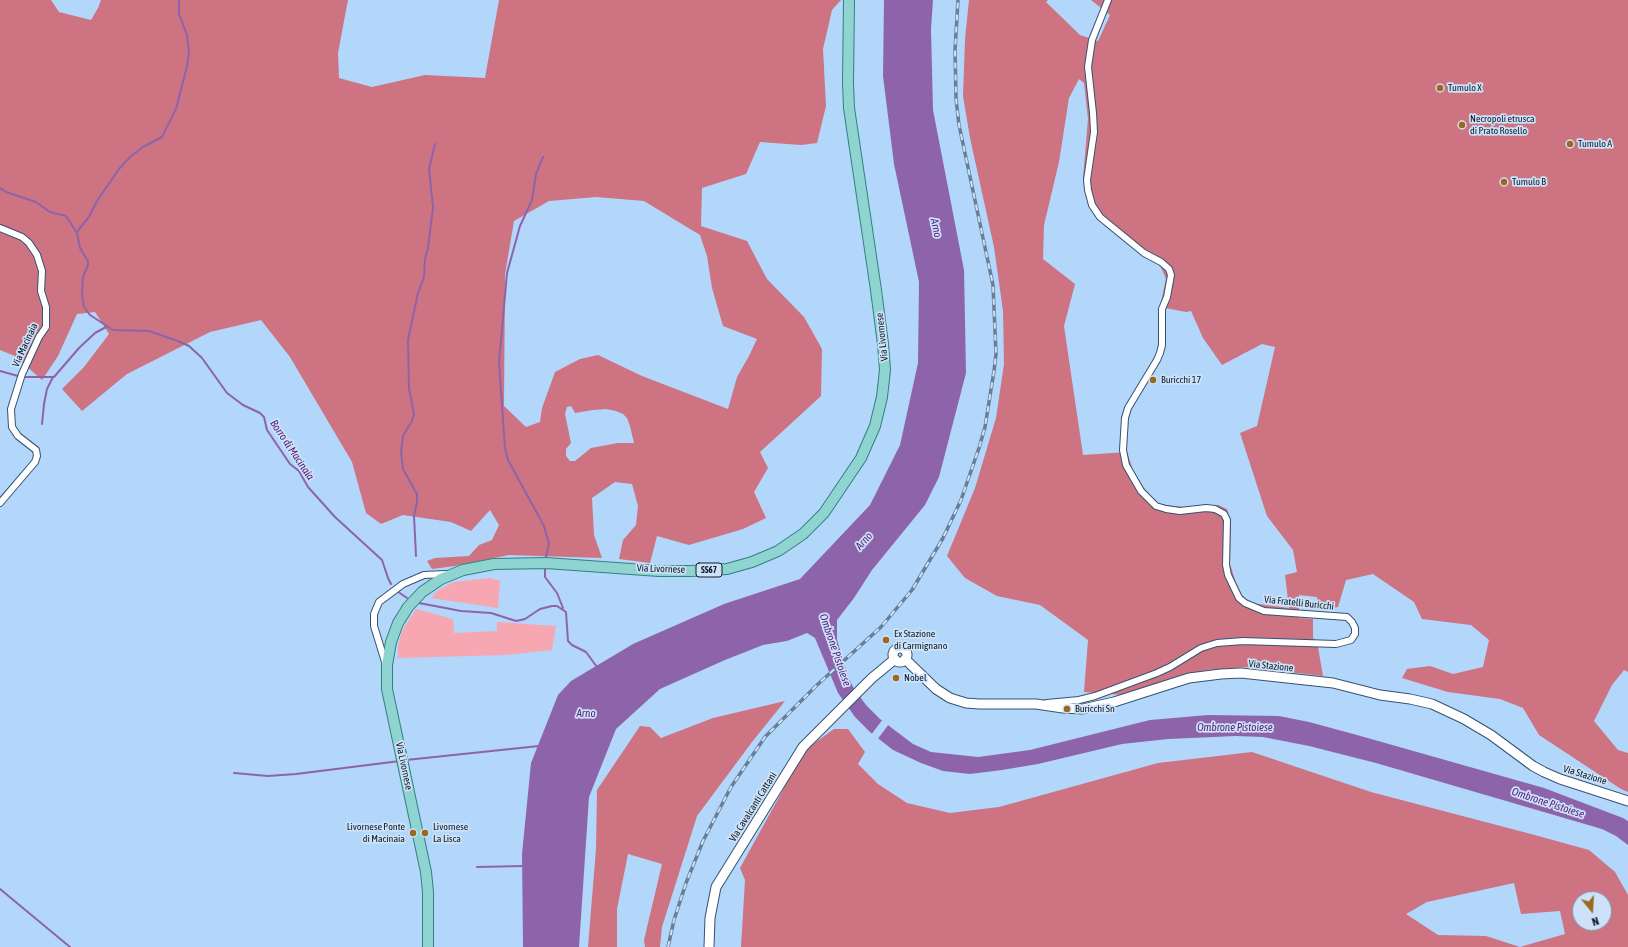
<!DOCTYPE html>
<html>
<head>
<meta charset="utf-8">
<style>
  body { margin:0 }
  #map { position:relative; width:1628px; height:947px; overflow:hidden; background:#b3d6fb; font-family:"Asap Condensed",sans-serif }
  canvas { display:block }
  .north { position:absolute; left:1572px; top:891px; width:40px; height:40px; box-sizing:border-box; background:#cde2f8; border:1px solid #8193a5; border-radius:50%; rotate:162deg; font-size:11px; font-weight:700; line-height:16px; text-align:center; color:#0f1c29 }
  .north::after { content:''; display:block; margin:auto; width:14px; height:18px; background:#9c671f; clip-path:polygon(50% 0,100% 100%,50% 72%,0 100%) }
</style>
</head>
<body>
<div id="map">
<canvas width="1628" height="947"></canvas>
<div class="north">N</div>
</div>
<script>
const ctx = document.querySelector('canvas').getContext('2d');
ctx.lineJoin = 'round';
function paint(path, color) { ctx.fillStyle = color; ctx.fill(path, 'evenodd'); }
const toPath = rows => new Path2D(rows.map(r => 'M' + r).join(''));
function strokePath(path, color, width, dash) { ctx.strokeStyle = color; ctx.lineWidth = width; ctx.lineCap = dash ? 'butt' : 'round'; ctx.setLineDash(dash || []); ctx.stroke(path); }
function label(font, color, halo, rows, align = 'center') {
  ctx.font = font + ' "Asap Condensed",sans-serif'; ctx.lineWidth = 3.5; ctx.setLineDash([]); ctx.textBaseline = 'middle'; ctx.strokeStyle = halo; ctx.fillStyle = color; for (const [text, x, y, turn = 0] of rows) {
    ctx.save(); ctx.translate(x, y); ctx.rotate((+turn || 0) * Math.PI / 180); ctx.textAlign = isNaN(turn) ? turn : align; if (halo) ctx.strokeText(text, 0, 0); ctx.fillText(text, 0, 0); ctx.restore();
  }
}
paint(toPath([
  [489,578,500,581,498,608,431,598,437,591,454,582],
  [416,609,453,619,454,633,497,631,497,622,556,626,552,650,506,655,398,658,398,645,402,631]
]), '#f7a7b2');
paint(toPath([
  [0,0,51,0,59,12,91,20,98,8,101,0,348,0,338,53,339,78,372,87,425,75,485,78,499,0,841,0,832,10,823,49,826,106,817,143,801,145,760,142,746,174,702,188,701,226,747,241,767,279,804,317,822,349,821,396,760,452,768,468,754,492,766,518,743,529,689,545,657,536,650,563,619,559,623,540,636,525,638,506,632,484,615,482,592,498,594,535,602,558,509,555,455,566,432,569,427,561,435,558,469,556,479,545,492,540,499,525,490,510,471,531,451,522,403,515,381,524,366,513,352,462,290,357,261,320,210,332,127,374,82,411,62,389,84,367,109,334,95,312,77,314,58,356,42,380,15,356,0,350],
  [596,197,644,201,700,235,707,256,712,288,723,326,757,339,749,356,737,377,728,409,642,376,598,355,580,359,555,372,542,408,540,422,526,427,504,406,505,274,514,221,549,201],
  [571,406,575,413,593,410,606,409,616,411,623,414,627,418,630,426,634,443,618,443,591,448,575,461,570,461,566,456,566,449,571,443,565,414,567,407],
  [969,0,1048,0,1046,2,1080,35,1098,41,1110,15,1091,0,1628,0,1628,672,1624,670,1612,685,1594,721,1618,750,1628,753,1628,792,1621,789,1539,735,1523,708,1500,699,1448,692,1402,678,1407,669,1430,666,1453,674,1483,667,1489,640,1471,625,1422,619,1414,602,1373,574,1346,580,1338,607,1319,610,1317,597,1299,595,1299,618,1313,619,1313,638,1317,641,1323,676,1246,667,1207,670,1123,695,1084,692,1088,640,1040,605,997,596,965,578,947,556,975,488,996,418,1004,364,1003,311,994,247,970,138,963,96,965,39],
  [1079,79,1084,83,1088,119,1083,178,1089,207,1106,227,1160,265,1166,279,1160,307,1186,312,1191,311,1203,338,1222,365,1262,344,1275,347,1257,426,1240,433,1267,516,1293,550,1297,572,1285,575,1289,608,1251,603,1242,595,1236,583,1230,564,1231,522,1227,509,1218,505,1183,507,1158,504,1144,488,1133,470,1127,452,1083,455,1064,326,1075,284,1043,259,1044,225,1059,162,1069,98],
  [785,701,752,742,697,816,662,927,660,947,645,947,644,940,662,864,628,854,617,909,617,947,588,947,596,849,597,790,640,726,650,727,661,738,713,718],
  [834,729,848,729,865,752,858,764,878,784,907,803,950,813,999,807,1158,763,1252,752,1371,792,1531,834,1589,850,1615,872,1628,895,1628,947,741,947,745,880,740,868,805,750],
  [1514,883,1521,914,1560,911,1565,934,1520,947,1486,936,1438,935,1406,914,1427,902],
  [1580,899,1604,899,1604,923,1580,923]
]), '#cd7382');
paint(toPath([
  [884,0,933,0,931,29,933,110,964,270,966,373,939,477,925,505,872,570,854,598,837,620,837,640,848,676,853,687,866,705,880,719,913,744,931,752,978,757,1030,750,1150,720,1208,715,1279,716,1309,722,1357,735,1544,788,1623,818,1628,821,1628,845,1616,836,1602,829,1376,763,1309,746,1263,737,1236,736,1168,739,1122,744,1038,764,1002,770,970,774,943,771,921,763,893,750,870,732,855,717,838,693,815,638,807,633,787,641,763,645,725,660,660,689,616,729,589,797,579,947,523,947,522,854,531,763,558,695,571,681,633,644,724,604,800,579,870,505,900,445,918,363,919,282,894,164,883,76]
]), '#8d64aa');
paint(toPath([
  [883,719,889,724,877,740,871,735]
]), '#b3d6fb');
strokePath(toPath([
  [543,157,536,174,532,200,520,226,507,273,499,363,505,448,508,460,544,526,549,544,546,557],
  [0,188,6,192,36,202,50,212,66,216,77,233,80,248,88,261,88,265,83,277,82,295,84,307,90,315,113,330,149,331,178,341,189,346,202,358,227,393,243,405,260,413,264,417,267,430,290,464,299,471,308,487,335,517,382,560,388,578,391,584],
  [77,233,79,229,89,217,97,201,119,169,130,157,143,147,162,137,176,109,187,66,189,52,187,35,179,14,179,0],
  [0,371,18,376],
  [25,377,54,377,79,348,95,333,106,327],
  [42,424,44,404,47,389,53,377],
  [416,556,414,516,417,502,417,494,403,469,401,452,403,436,412,421,414,414,409,388,408,340,418,293,424,277,425,259,428,248,433,207,429,169,435,144],
  [545,566,545,577,557,593,563,608],
  [397,591,407,598],
  [419,603,461,611,491,613,516,621,525,619,540,609,552,606,557,606,566,612,568,641,572,645,586,652,597,667],
  [406,760,539,746],
  [234,773,268,776,296,774,400,761],
  [477,867,523,866],
  [0,889,70,947]
]), '#8d64aa', 2);
const street = toPath([
  [0,228,22,237,29,243,37,255,42,271,41,291,46,307,46,327,39,337,22,374,11,409,12,427,18,436,36,450,37,456,35,462,0,503],
  [386,665,374,626,374,614,379,602,403,584,424,575,446,574],
  [1047,703,1079,700,1095,696,1157,673,1170,667,1201,648,1217,643,1243,641,1336,644,1351,640,1355,634,1355,628,1352,622,1347,617,1264,611,1245,603,1239,598,1228,575,1226,565,1227,520,1224,514,1215,509,1206,508,1180,511,1166,509,1156,506,1141,491,1126,465,1123,450,1125,418,1128,408,1157,360,1160,353,1162,345,1162,309,1167,297,1171,275,1169,269,1161,262,1144,253,1100,217,1092,205,1088,190,1087,180,1094,132,1093,113,1088,67,1092,40,1108,0]
]);
const secondary = toPath([
  '893 655a7 7 0 1 1 14 0a7 7 0 1 1-14 0Z',
  [905,659,936,689,950,698,966,703,979,704,1036,704,1063,708,1083,709,1114,702,1189,678,1221,674,1241,673,1333,683,1380,695,1410,699,1432,704,1464,719,1491,735,1533,766,1544,772,1560,779,1628,801],
  [709,947,710,918,716,887,803,747,872,678,895,659]
]);
const primary = toPath([
  [428,947,428,892,426,872,387,689,387,665,391,642,398,623,408,607,422,592,441,579,463,570,494,564,546,563,659,571,691,571,727,569,752,562,778,551,803,534,824,513,861,458,875,426,882,397,885,370,883,344,876,290,849,108,848,83,849,0]
]);
strokePath(street, '#345372', 8);
strokePath(secondary, '#345372', 11);
strokePath(primary, '#318181', 12);
strokePath(street, '#fff', 6);
strokePath(secondary, '#fff', 9);
strokePath(primary, '#8fd4d0', 10);
const rail = toPath([
  [668,947,674,920,686,883,703,841,731,787,765,737,817,685,881,627,912,590,943,538,961,500,979,448,985,427,994,371,996,354,993,285,959,125,956,99,955,50,958,0]
]);
strokePath(rail, '#667e98', 3.5);
strokePath(rail, '#cde2f8', 2, [6]);
for (const [x, y, r, color] of [
  [1440,88,4,"#9c671f"],
  [1462,125,4,"#9c671f"],
  [1570,144,4,"#9c671f"],
  [1504,182,4,"#9c671f"],
  [1153,380,4,"#9c671f"],
  [886,640,4,"#9c671f"],
  [896,678,4,"#9c671f"],
  [1067,709,4,"#9c671f"],
  [413,833,4,"#9c671f"],
  [425,833,4,"#9c671f"]
]) { const dot = new Path2D(); dot.arc(x, y, r, 0, 2 * Math.PI); ctx.fillStyle = color; ctx.fill(dot); strokePath(dot, '#cde2f8', 1.5); }
for (const [x, y, w] of [
  [709,570,26]
]) { const box = new Path2D(); box.roundRect(x - w / 2, y - 7, w, 14, 3); ctx.fillStyle = '#cde2f8'; ctx.fill(box); strokePath(box, '#0f1c29', 1); }
label('bold 9px', '#0f1c29', null, [
  ["SS67",709,570]
]);
label('10px', '#0f1c29', '#cde2f8', [
  ["Tumulo X",1448,88],
  ["Necropoli etrusca",1470,119],
  ["di Prato Rosello",1470,131],
  ["Tumulo A",1578,144],
  ["Tumulo B",1512,182],
  ["Buricchi 17",1161,380],
  ["Ex Stazione",894,634],
  ["di Carmignano",894,646],
  ["Nobel",904,678],
  ["Buricchi Sn",1075,709],
  ["Livornese Ponte",405,827,"right"],
  ["di Macinaia",405,839,"right"],
  ["Livornese",433,827],
  ["La Lisca",433,839]
], 'left');
label('10px', '#0f1c29', '#cde2f8', [
  ["Via Livornese",882,337,-96],
  ["Via Macinaia",25,345,-65],
  ["Via Livornese",661,569,2],
  ["Via Fratelli Buricchi",1299,603,6],
  ["Via Stazione",1271,666,6],
  ["Via Livornese",404,766,78],
  ["Via Stazione",1585,775,17],
  ["Via Cavalcanti Cattani",753,807,-58]
]);
label('italic 11px', '#5a237a', '#cde2f8', [
  ["Arno",936,228,78],
  ["Borro di Macinaia",292,450,56],
  ["Arno",864,541,-48],
  ["Ombrone Pistoiese",835,650,71],
  ["Arno",586,714],
  ["Ombrone Pistoiese",1235,728],
  ["Ombrone Pistoiese",1548,803,18]
]);
</script>
</body>
</html>
